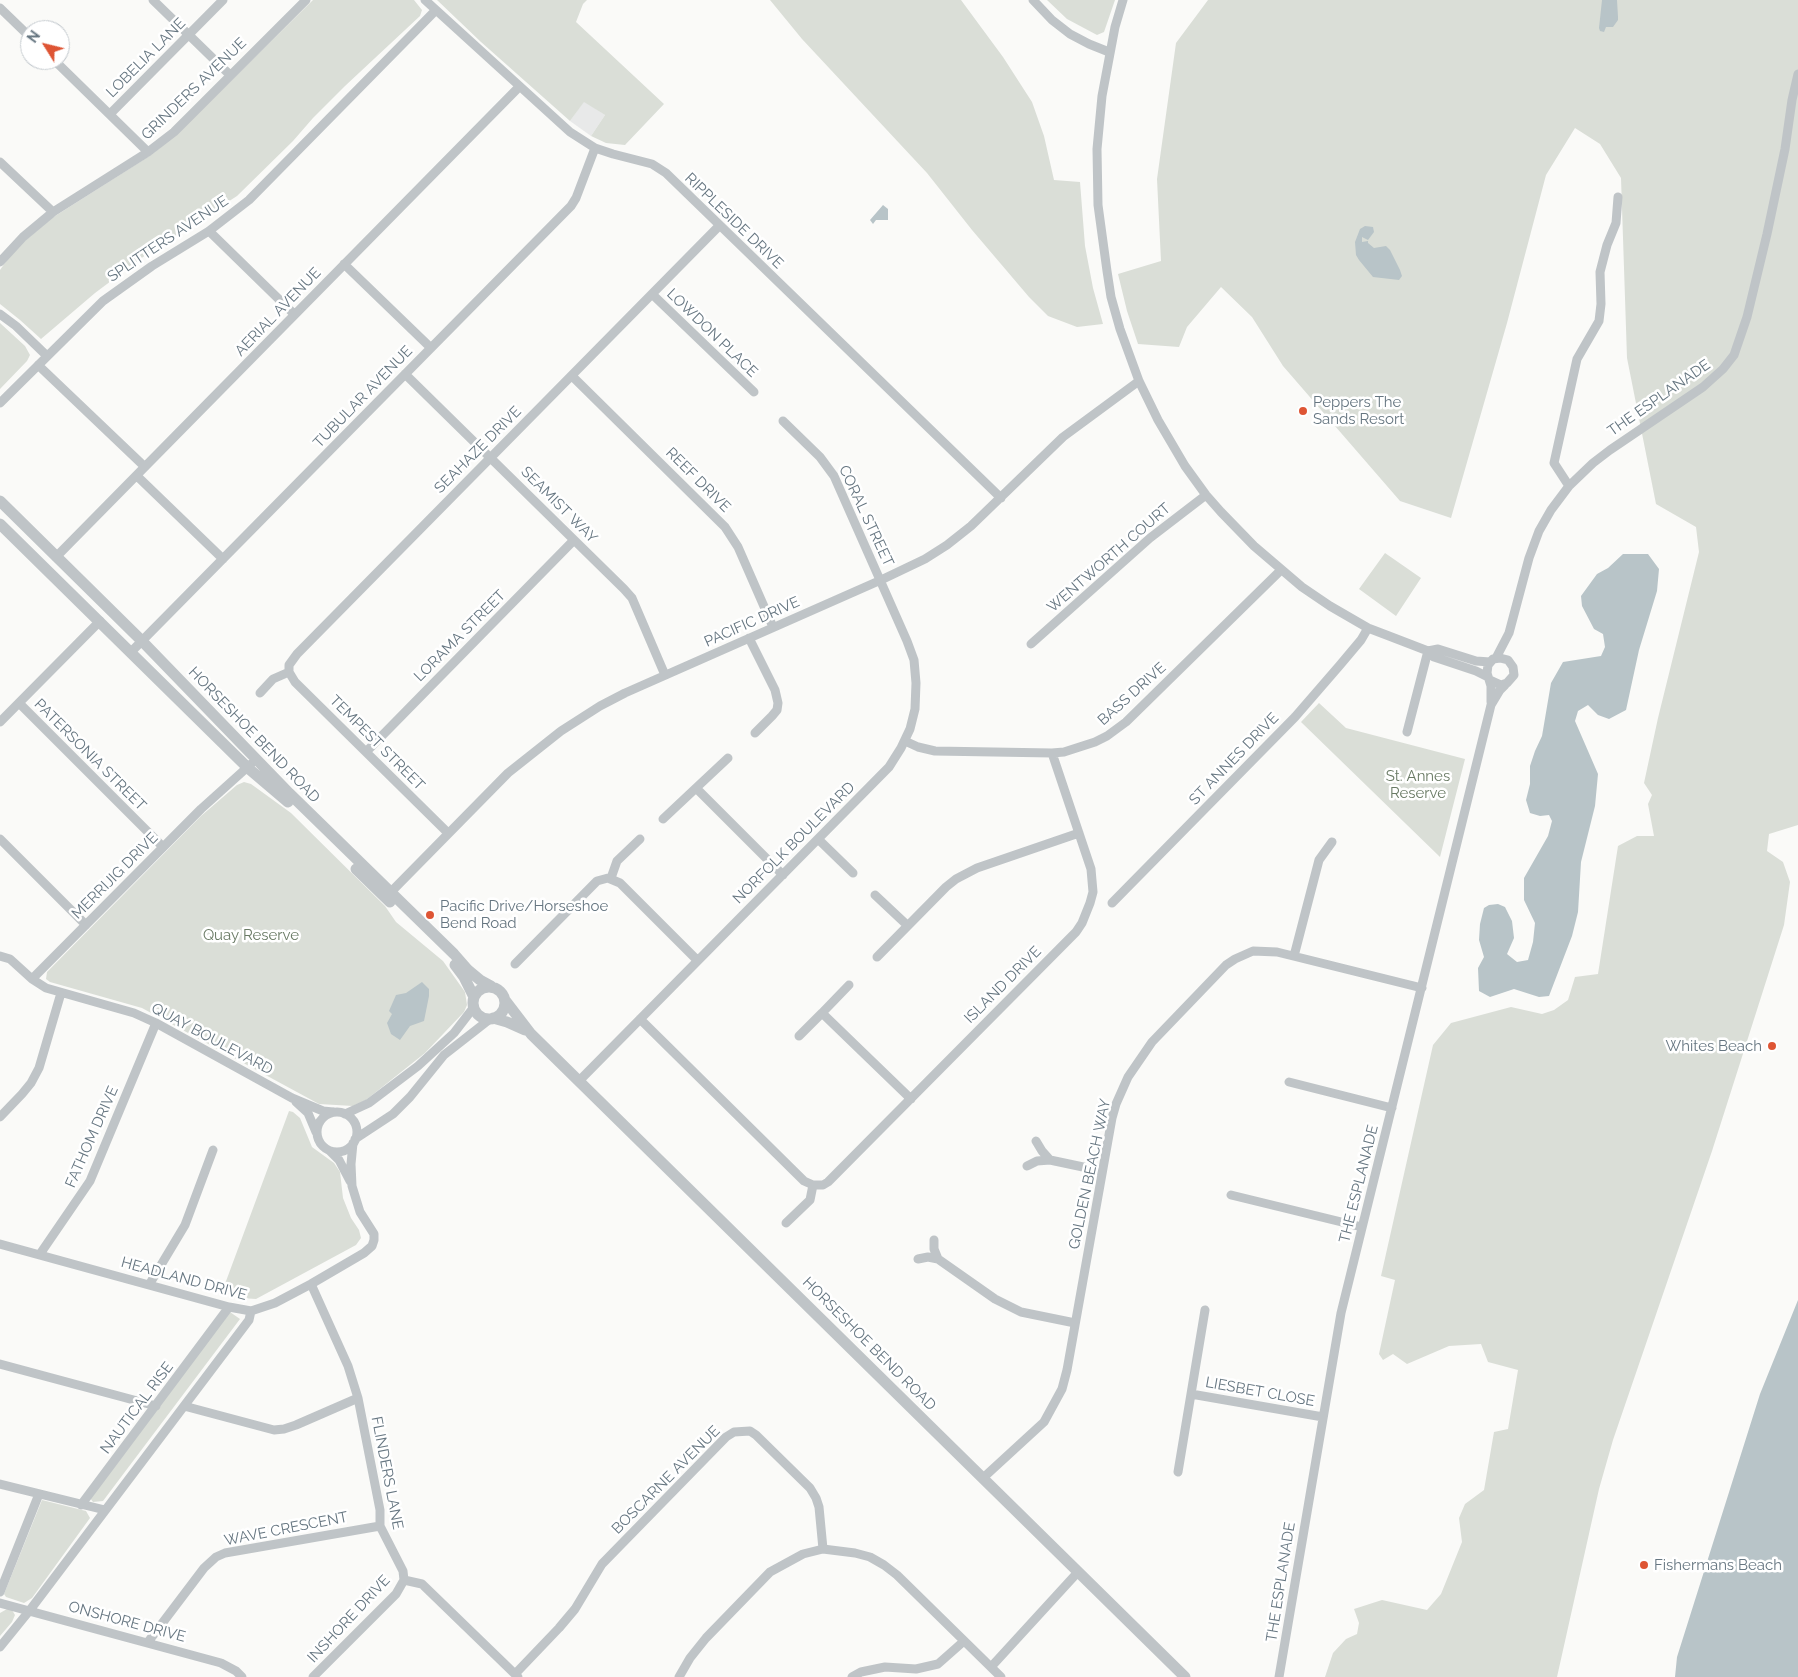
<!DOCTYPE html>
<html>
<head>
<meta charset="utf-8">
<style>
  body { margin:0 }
  #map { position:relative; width:1798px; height:1677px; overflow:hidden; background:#fafaf8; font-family:Raleway,sans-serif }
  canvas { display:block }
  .north { position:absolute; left:20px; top:20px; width:50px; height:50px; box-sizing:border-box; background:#fff; border:1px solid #c2c8cd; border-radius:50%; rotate:306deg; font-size:14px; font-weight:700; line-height:20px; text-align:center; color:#667681 }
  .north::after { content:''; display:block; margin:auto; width:18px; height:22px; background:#de5534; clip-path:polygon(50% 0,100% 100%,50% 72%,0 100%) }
</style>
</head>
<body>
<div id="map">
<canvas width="1798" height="1677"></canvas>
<div class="north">N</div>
</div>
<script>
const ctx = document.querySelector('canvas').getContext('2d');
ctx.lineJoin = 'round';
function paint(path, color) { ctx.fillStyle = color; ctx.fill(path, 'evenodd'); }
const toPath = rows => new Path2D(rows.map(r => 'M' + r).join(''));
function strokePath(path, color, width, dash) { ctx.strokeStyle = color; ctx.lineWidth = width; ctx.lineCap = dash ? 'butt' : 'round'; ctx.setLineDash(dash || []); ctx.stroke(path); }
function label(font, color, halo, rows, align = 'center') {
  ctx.font = font + ' Raleway,sans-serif'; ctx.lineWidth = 5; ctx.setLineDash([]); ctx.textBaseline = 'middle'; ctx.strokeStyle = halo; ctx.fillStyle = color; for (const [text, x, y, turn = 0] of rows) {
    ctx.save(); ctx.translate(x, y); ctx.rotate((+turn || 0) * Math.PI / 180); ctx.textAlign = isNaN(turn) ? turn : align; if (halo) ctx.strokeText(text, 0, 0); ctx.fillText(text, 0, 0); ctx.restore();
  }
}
paint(toPath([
  [584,101,605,115,591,136,570,121]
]), '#e8e9e9');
paint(toPath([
  [313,0,414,0,422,10,420,16,345,86,313,118,293,141,237,196,143,257,95,293,41,339,20,320,0,304,0,270,14,250,52,218,151,155,177,134],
  [437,0,587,0,583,4,576,22,664,104,625,145,606,143,591,136,605,115,584,102,570,121,481,42],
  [770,0,961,0,1003,57,1032,102,1044,136,1054,180,1080,182,1085,246,1093,288,1103,324,1077,327,1048,316,1029,297,972,230,927,173,802,39],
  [1047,0,1115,0,1104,32,1097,35,1067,19],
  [1208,0,1798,0,1798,825,1769,834,1767,851,1783,862,1790,882,1784,925,1712,1151,1613,1440,1599,1489,1557,1677,1325,1677,1333,1653,1346,1639,1357,1634,1359,1623,1354,1609,1382,1600,1427,1610,1441,1594,1462,1542,1459,1518,1465,1504,1484,1490,1494,1432,1508,1429,1518,1370,1488,1362,1481,1344,1449,1346,1407,1364,1393,1354,1383,1360,1379,1354,1395,1280,1381,1276,1433,1045,1451,1023,1511,1007,1542,1014,1554,1010,1568,1000,1575,977,1598,974,1618,846,1637,836,1654,836,1648,804,1652,795,1644,783,1658,718,1699,552,1696,527,1656,504,1627,358,1621,178,1600,144,1575,128,1546,175,1507,323,1451,518,1400,501,1283,366,1252,317,1221,287,1187,327,1179,347,1138,344,1127,311,1118,274,1161,261,1157,179,1176,43],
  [0,323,25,346,30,355,27,361,0,389],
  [1385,553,1421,578,1396,616,1359,589],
  [1319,703,1346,728,1465,759,1440,857,1301,722],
  [244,782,251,784,291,813,385,906,396,922,443,961,465,992,467,1005,464,1012,425,1053,366,1100,353,1106,319,1104,142,1008,50,982,46,979,47,972,201,816,237,785],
  [289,1111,293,1112,300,1118,312,1147,334,1163,340,1172,343,1198,351,1218,359,1230,361,1238,356,1245,256,1299,241,1298,222,1292],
  [230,1312,240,1319,103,1501,93,1502,90,1498],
  [42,1500,86,1511,90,1518,32,1598,24,1603,6,1597,4,1594],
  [7,1609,12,1610,15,1615,12,1622,0,1636,0,1613]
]), '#daded7');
paint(toPath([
  [1602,0,1617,0,1618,17,1618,20,1613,27,1606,27,1604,32,1600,31,1599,28],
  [883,205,888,209,888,220,876,220,873,224,870,220],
  [1365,226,1373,227,1374,232,1368,240,1362,237,1362,242,1368,241,1368,243,1374,248,1386,246,1390,250,1400,270,1402,276,1399,280,1373,277,1359,260,1356,255,1355,242,1360,229],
  [1623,554,1648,554,1659,569,1657,591,1639,650,1626,710,1609,719,1598,715,1588,705,1578,711,1575,721,1598,774,1595,806,1581,862,1578,912,1572,936,1549,996,1539,997,1514,989,1490,997,1479,991,1478,968,1484,957,1479,940,1480,924,1484,908,1489,905,1498,904,1505,907,1512,921,1514,938,1507,954,1517,962,1528,960,1533,942,1535,923,1524,900,1524,878,1548,836,1552,821,1549,815,1540,816,1530,813,1526,800,1530,784,1530,766,1535,751,1542,736,1551,683,1563,662,1601,656,1605,647,1603,634,1594,629,1582,606,1581,596,1597,574,1608,568],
  [422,982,429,989,429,996,424,1021,410,1026,400,1040,391,1034,387,1023,392,1014,389,1011,396,995,406,993],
  [1798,1300,1798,1677,1675,1677,1677,1657,1760,1394]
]), '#b8c4c8');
strokePath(toPath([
  [153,0,230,75],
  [425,0,570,132,595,148,613,154,652,164,666,173,1001,498],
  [1033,0,1052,20,1070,34,1089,44,1109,52],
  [1123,0,1115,27,1102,96,1097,149,1098,205,1107,271,1111,297,1120,329,1139,381,1158,420,1185,466,1206,495,1221,512,1254,546,1302,587,1330,606,1368,628,1389,636,1428,651,1438,649,1476,661,1490,662],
  [0,8,30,37],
  [54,60,148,152],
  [110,114,223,0],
  [0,162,53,212],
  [209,231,294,314],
  [0,262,23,237,53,212,148,152,174,132,306,0],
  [344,264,431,348],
  [652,294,754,392],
  [0,314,16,326,46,355],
  [38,365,145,467],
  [405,374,624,589,632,598,665,675],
  [572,376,725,527,738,547,773,627],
  [0,403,103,301,152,266,209,231,249,200,435,11],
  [137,476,223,559],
  [1569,486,1554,463,1577,359,1599,321,1601,304,1600,272,1607,245,1616,223,1618,197],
  [56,557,519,87],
  [749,638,775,690,778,703,777,710,772,716,755,733],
  [1031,644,1150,538,1206,495],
  [1428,651,1434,657,1476,671,1488,677],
  [131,652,571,206,576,198,595,148],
  [1496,658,1509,633,1529,558,1539,531,1551,510,1569,486,1593,463,1610,450,1703,387,1723,369,1734,355,1747,317,1767,234,1785,149,1792,100,1798,74],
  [289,672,295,682,447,832],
  [1490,680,1501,685,1507,683,1514,675,1513,667,1508,660,1500,658,1493,659,1488,665,1487,673,1491,686,1491,702],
  [260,693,273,679,289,672,289,665,297,654,719,226],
  [19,703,163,847],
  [0,722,100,621],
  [1407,732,1428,651],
  [905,741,918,747,935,751,1052,753,1064,752,1095,742,1107,736,1126,722,1281,570],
  [366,752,574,540],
  [696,788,728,758],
  [663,819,696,788,783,875],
  [0,839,86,925],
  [818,839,853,873],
  [611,878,617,861,640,839],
  [875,895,907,925],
  [387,896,508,773,561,731,600,706,625,693,881,580,925,559,947,545,971,526,1063,437,1139,381],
  [1112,903,1295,717,1340,665,1361,640,1368,628],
  [0,956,10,959,32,979,201,809,251,764],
  [1294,956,1319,860,1332,842],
  [877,957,946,887,956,879,977,868,1079,833],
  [515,964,597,881,608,878,620,883,697,960],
  [32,979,46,988,134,1013,156,1023,292,1098,323,1111,333,1112],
  [822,1013,849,985],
  [640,1019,804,1181,813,1185],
  [799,1036,822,1013,911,1099],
  [579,1081,889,767,901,748,910,729,915,709,916,683,914,660,907,641,834,476,820,457,783,421],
  [1289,1082,1392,1108],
  [296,1102,308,1113,316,1132],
  '317 1132a20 20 0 1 1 40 0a20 20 0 1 1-40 0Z',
  [345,1114,369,1103,418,1066,454,1033,474,1007],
  [0,1117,22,1094,31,1083,39,1068,61,993],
  [355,1139,393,1114,410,1097,444,1055,490,1019],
  [1036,1141,1042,1151,1050,1160,1102,1171],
  [330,1151,339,1160,350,1181],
  [1027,1166,1037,1161,1050,1160],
  [1231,1195,1362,1227],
  [786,1223,810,1200,813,1185,823,1185,828,1182,1076,932,1082,923,1090,903,1093,892,1091,869,1052,753],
  [934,1240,934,1249,938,1259,995,1299,1021,1312,1075,1323],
  [0,1244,229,1307,251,1311,275,1303,311,1284,364,1253,372,1246,374,1240,374,1234,360,1212,352,1186,351,1164,353,1143],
  [40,1254,90,1181,156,1023],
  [918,1259,928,1257,938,1259],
  [311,1284,348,1366,358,1398,380,1510,380,1526,403,1571,404,1580],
  [149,1285,185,1225,213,1150],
  [0,1364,156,1406],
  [1191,1394,1205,1310],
  [184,1406,274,1430,284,1429,296,1425,358,1398],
  [1178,1472,1191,1394,1323,1417],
  [983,1478,1044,1422,1062,1389,1067,1370,1112,1118,1116,1104,1128,1077,1152,1042,1226,965,1235,959,1253,951,1277,952,1422,988],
  [0,1484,105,1510],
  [81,1505,229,1307],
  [404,1580,422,1584,518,1677],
  [0,1592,39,1494],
  [0,1603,221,1663,236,1671,242,1677],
  [148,1642,204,1568,216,1557,225,1553,380,1526],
  [0,1647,30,1610,249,1320,251,1311],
  [991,1667,1078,1572],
  [515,1674,559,1628,575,1609,602,1564,726,1437,734,1432,750,1431,756,1435,810,1488,816,1498,819,1507,823,1549],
  [313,1677,396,1594,404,1580],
  [679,1677,690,1658,706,1638,770,1572,803,1554,823,1549,855,1553,870,1557,884,1565,897,1575,1001,1677],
  [852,1677,861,1672,885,1667,916,1669,938,1664,964,1641],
  [1279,1677,1341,1313,1491,705,1500,690,1505,685]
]), '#bfc4c7', 9);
strokePath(toPath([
  [0,501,142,641,289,793,454,954,468,970,480,980,491,986],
  [0,524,248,768,288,802],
  [356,869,390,902],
  [455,965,464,977,474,997],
  '473 1003a16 16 0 1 1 32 0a16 16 0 1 1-32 0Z',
  [505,1000,531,1034,1185,1677],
  [493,1018,507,1022,525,1030]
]), '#bfc4c7', 11);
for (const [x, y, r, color] of [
  [1303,411,5,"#de5534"],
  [430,915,5,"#de5534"],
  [1772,1046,5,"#de5534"],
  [1644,1565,5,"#de5534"]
]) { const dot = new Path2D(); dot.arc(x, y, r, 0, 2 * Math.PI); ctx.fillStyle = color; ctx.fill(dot); strokePath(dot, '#fff', 2); }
label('15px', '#667681', '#fff', [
  ["LOBELIA LANE",146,58,-45],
  ["GRINDERS AVENUE",194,89,-44],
  ["RIPPLESIDE DRIVE",734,221,44],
  ["SPLITTERS AVENUE",168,239,-34],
  ["AERIAL AVENUE",278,312,-46],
  ["LOWDON PLACE",712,333,44],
  ["TUBULAR AVENUE",363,397,-46],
  ["THE ESPLANADE",1659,398,-35],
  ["SEAHAZE DRIVE",478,450,-45],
  ["REEF DRIVE",698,480,45],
  ["SEAMIST WAY",559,505,45],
  ["CORAL STREET",866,516,65],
  ["WENTWORTH COURT",1109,558,-41],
  ["PACIFIC DRIVE",752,622,-24],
  ["LORAMA STREET",460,636,-45],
  ["BASS DRIVE",1132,694,-42],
  ["HORSESHOE BEND ROAD",254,735,46],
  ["TEMPEST STREET",377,743,45],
  ["PATERSONIA STREET",90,755,45],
  ["ST ANNES DRIVE",1234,759,-46],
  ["NORFOLK BOULEVARD",794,843,-45],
  ["MERRIJIG DRIVE",115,876,-45],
  ["ISLAND DRIVE",1003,985,-45],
  ["QUAY BOULEVARD",212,1039,28],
  ["FATHOM DRIVE",92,1137,-66],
  ["GOLDEN BEACH WAY",1090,1174,-78],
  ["THE ESPLANADE",1359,1184,-76],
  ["HEADLAND DRIVE",184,1279,15],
  ["HORSESHOE BEND ROAD",869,1344,45],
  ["LIESBET CLOSE",1260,1392,10],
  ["NAUTICAL RISE",137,1408,-53],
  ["FLINDERS LANE",387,1473,79],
  ["BOSCARNE AVENUE",666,1480,-45],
  ["WAVE CRESCENT",286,1529,-11],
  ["THE ESPLANADE",1281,1582,-81],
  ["INSHORE DRIVE",349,1619,-47],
  ["ONSHORE DRIVE",127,1622,15]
]);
label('15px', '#667681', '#fff', [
  ["Peppers The",1313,402],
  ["Sands Resort",1313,419],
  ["Pacific Drive/Horseshoe",440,906],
  ["Bend Road",440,923],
  ["Whites Beach",1762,1046,"right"],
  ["Fishermans Beach",1654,1565]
], 'left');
label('15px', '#697a64', '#fff', [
  ["St. Annes",1418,776],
  ["Reserve",1418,793],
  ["Quay Reserve",251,935]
]);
</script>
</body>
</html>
